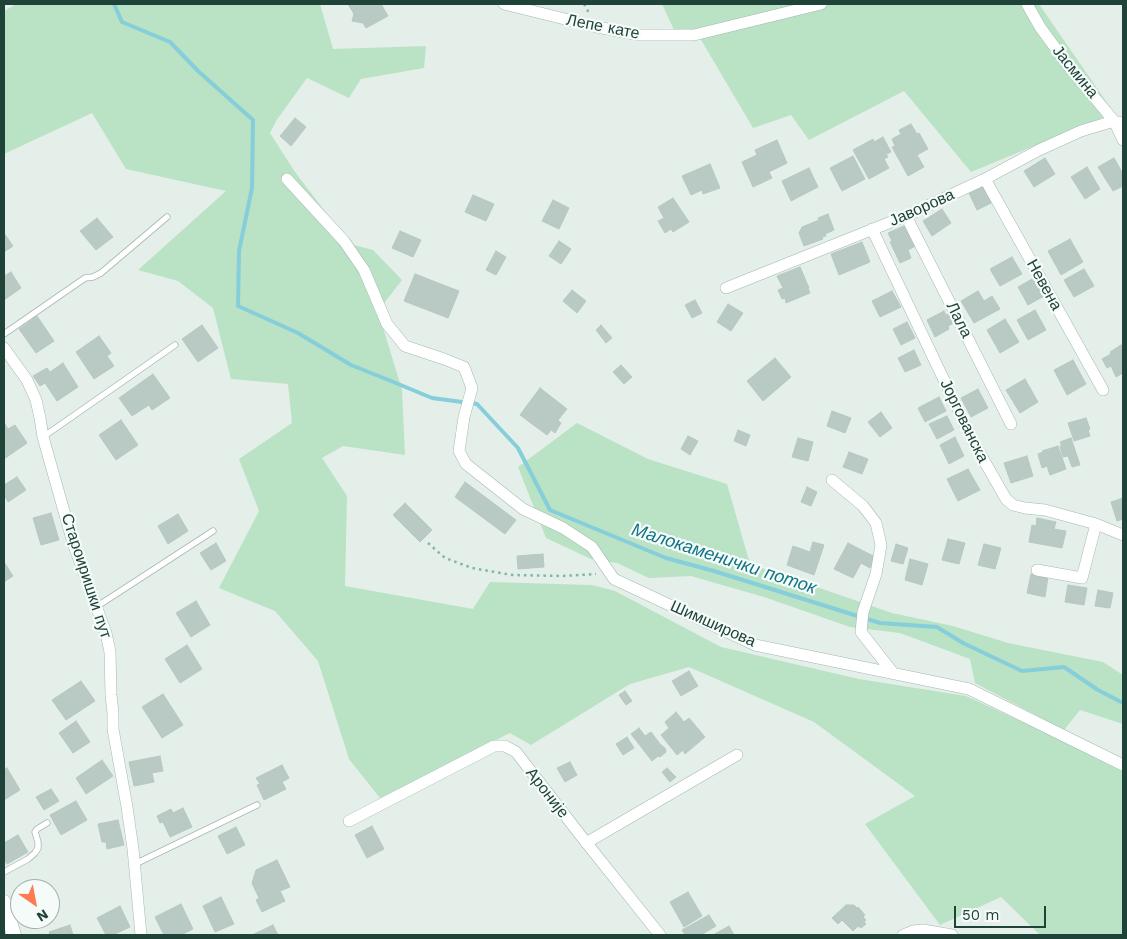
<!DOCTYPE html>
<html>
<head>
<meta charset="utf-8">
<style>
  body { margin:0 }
  #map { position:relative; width:1127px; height:939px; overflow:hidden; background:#e4efea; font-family:"Work Sans",sans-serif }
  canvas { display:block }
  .frame { position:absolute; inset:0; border:5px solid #204339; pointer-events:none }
  .north { position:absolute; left:10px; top:879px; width:50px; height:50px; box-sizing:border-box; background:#f5fbf8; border:1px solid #a0b1ac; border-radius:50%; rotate:147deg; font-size:14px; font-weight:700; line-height:20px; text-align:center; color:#204339 }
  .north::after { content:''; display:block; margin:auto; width:18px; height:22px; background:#ff7a51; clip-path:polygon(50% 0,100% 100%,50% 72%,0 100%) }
  .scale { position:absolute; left:954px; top:906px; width:92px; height:22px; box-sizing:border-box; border:2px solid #204339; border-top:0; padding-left:6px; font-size:15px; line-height:18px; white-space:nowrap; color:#204339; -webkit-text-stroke:4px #f5fbf8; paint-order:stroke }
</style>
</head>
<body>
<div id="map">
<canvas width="1127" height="939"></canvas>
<div class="frame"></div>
<div class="north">N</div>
<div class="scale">50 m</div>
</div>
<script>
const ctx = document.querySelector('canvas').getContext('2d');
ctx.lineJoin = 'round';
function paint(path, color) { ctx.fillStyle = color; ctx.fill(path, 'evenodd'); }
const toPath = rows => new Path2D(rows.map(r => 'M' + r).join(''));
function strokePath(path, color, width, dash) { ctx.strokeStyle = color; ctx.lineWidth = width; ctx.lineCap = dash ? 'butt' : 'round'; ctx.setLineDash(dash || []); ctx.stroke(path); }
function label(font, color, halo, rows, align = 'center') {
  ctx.font = font + ' "Work Sans",sans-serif'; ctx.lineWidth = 4.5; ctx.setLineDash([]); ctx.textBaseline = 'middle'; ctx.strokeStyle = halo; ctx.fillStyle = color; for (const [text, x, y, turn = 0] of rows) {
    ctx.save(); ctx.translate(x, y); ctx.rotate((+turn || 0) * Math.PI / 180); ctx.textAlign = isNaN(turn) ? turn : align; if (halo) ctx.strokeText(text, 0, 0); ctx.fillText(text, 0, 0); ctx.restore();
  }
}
paint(toPath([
  [13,4,320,4,333,49,426,46,424,68,361,79,349,98,307,78,276,121,270,133,295,172,350,244,373,250,402,280,378,311,402,390,405,455,343,446,322,458,347,496,345,586,473,609,490,582,592,585,615,591,721,647,859,679,966,696,1057,738,1123,772,1123,935,1040,935,1001,897,940,925,865,824,915,796,814,722,689,667,630,684,531,745,510,733,380,798,349,759,318,661,275,611,219,588,259,511,239,459,292,423,288,384,231,379,213,308,178,281,138,270,226,191,126,169,92,113,4,154,4,11,13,6],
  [662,4,1039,4,1114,113,971,172,904,91,809,140,791,115,753,128,697,33,675,32],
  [577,423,648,459,727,484,750,564,892,613,953,626,1008,643,1103,662,1123,675,1123,724,1080,710,1064,730,975,683,970,659,900,633,850,627,764,597,691,576,649,578,617,563,591,559,546,538,518,467]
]), '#bae2c5');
strokePath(toPath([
  [114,4,122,22,170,42,198,71,253,120,252,188,239,251,238,306,298,333,351,365,391,381,432,398,477,404,518,448,550,510,666,558,714,571,880,623,937,627,963,643,1022,671,1064,667,1098,690,1123,703]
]), '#86ceda', 4);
const building = toPath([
  [348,4,381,4,388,16,366,28,363,23,352,21,354,14,348,4],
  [295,118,306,127,291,146,280,136,295,118],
  [911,124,917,134,919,133,928,149,917,155,924,167,908,176,892,147,895,146,892,139,901,134,899,130,911,124],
  [883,137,891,152,886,154,888,157,884,159,889,168,869,179,853,150,873,139,874,142,883,137],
  [777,140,787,163,769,172,772,178,753,187,742,162,757,155,755,150,777,140],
  [853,156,865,179,842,191,830,168,853,156],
  [1045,158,1055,174,1034,187,1024,171,1045,158],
  [1114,158,1123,174,1123,186,1113,191,1098,167,1114,158],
  [710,164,720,188,703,194,702,190,691,195,682,176,710,164],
  [1087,167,1100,189,1085,199,1071,177,1087,167],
  [809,168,818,187,791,201,782,181,809,168],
  [985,185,993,202,977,210,969,193,985,185],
  [473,195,494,204,486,221,465,212,473,195],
  [673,198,689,222,673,232,671,229,665,233,658,221,664,218,658,207,673,198],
  [553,200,569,208,559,229,542,221,553,200],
  [942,209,951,223,932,236,923,221,942,209],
  [828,214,834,230,825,234,826,236,822,237,823,239,804,246,799,233,802,227,819,220,818,218,828,214],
  [97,218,113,237,96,250,80,231,97,218],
  [906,225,917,245,908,250,911,258,900,263,890,242,892,241,888,233,906,225],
  [400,231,421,240,413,257,392,248,400,231],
  [4,233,13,246,4,252,4,233],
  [1070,239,1083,262,1061,275,1048,251,1070,239],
  [559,241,571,249,561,264,549,256,559,241],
  [862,242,870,262,839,275,831,254,862,242],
  [496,251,506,257,496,275,486,270,496,251],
  [1012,257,1022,274,1000,286,990,269,1012,257],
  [800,267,809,288,808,288,810,293,786,303,785,298,782,299,778,290,783,288,777,276,800,267],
  [1084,269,1094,286,1074,297,1064,280,1084,269],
  [11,272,21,288,4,300,4,276,11,272],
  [415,274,459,291,448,318,404,301,415,274],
  [1034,278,1044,296,1028,305,1018,287,1034,278],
  [572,290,586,301,577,313,563,301,572,290],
  [892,291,901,307,880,317,872,301,892,291],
  [978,291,984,301,992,296,1000,309,974,323,961,301,978,291],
  [695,300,702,313,692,318,685,305,695,300],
  [728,304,743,313,731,331,717,322,728,304],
  [1035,310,1046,330,1028,340,1017,320,1035,310],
  [944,311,946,315,949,313,954,323,948,326,949,329,935,337,927,320,944,311],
  [37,316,54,341,36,353,19,329,37,316],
  [1005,319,1019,342,1000,353,987,330,1005,319],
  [907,322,915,338,901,345,893,329,907,322],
  [202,325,218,348,198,362,182,339,202,325],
  [601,325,612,338,606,343,596,330,601,325],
  [99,336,111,353,107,356,114,366,94,379,76,352,99,336],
  [1121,345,1123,348,1123,373,1116,377,1111,366,1107,368,1102,359,1111,354,1110,352,1121,345],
  [914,350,921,365,905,372,898,358,914,350],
  [775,358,791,377,763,401,747,381,775,358],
  [1073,360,1086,384,1067,395,1054,370,1073,360],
  [63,363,78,387,57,401,45,383,40,386,33,376,47,368,50,372,63,363],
  [621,365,632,377,624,384,613,372,621,365],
  [153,374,170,398,152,410,149,405,132,416,119,398,153,374],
  [1025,379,1038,402,1020,413,1006,390,1025,379],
  [540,388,567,409,558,420,561,423,555,433,551,430,547,435,520,415,540,388],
  [978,389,988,408,971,417,961,398,978,389],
  [939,397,946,411,925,422,918,408,939,397],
  [832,411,851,418,845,433,827,426,832,411],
  [881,412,892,428,880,437,868,422,881,412],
  [947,416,954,430,937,439,929,424,947,416],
  [1086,418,1090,429,1088,430,1090,436,1074,441,1068,423,1086,418],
  [121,420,138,445,116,460,99,435,121,420],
  [5,424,8,429,15,425,27,443,4,459,4,425,5,424],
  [738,430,750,435,746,446,734,441,738,430],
  [688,436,698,441,690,455,681,449,688,436],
  [955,437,964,456,949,464,940,445,955,437],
  [798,438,813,442,808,461,792,457,798,438],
  [1071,438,1080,465,1072,467,1068,456,1063,457,1060,446,1062,446,1060,442,1071,438],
  [1058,446,1066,469,1050,475,1047,466,1042,468,1038,454,1043,452,1042,451,1058,446],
  [849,452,868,459,862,474,843,467,849,452],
  [1027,456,1033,476,1011,483,1004,463,1027,456],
  [968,469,980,490,958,501,947,479,968,469],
  [17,477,26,490,8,502,4,495,4,485,17,477],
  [465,482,516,520,505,534,455,497,465,482],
  [807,487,817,492,811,506,801,502,807,487],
  [1123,498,1123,519,1117,521,1111,502,1123,498],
  [405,503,432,530,420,542,393,515,405,503],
  [51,513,59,540,41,545,33,518,51,513],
  [178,514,188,531,168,544,158,526,178,514],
  [1037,518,1056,522,1054,529,1066,531,1062,548,1029,542,1032,525,1036,526,1037,518],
  [948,539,965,543,959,564,942,560,948,539],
  [813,542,824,545,814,575,787,565,793,546,810,552,813,542],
  [216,543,226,561,211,570,200,553,216,543],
  [848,543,875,557,870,568,861,563,853,578,834,569,848,543],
  [896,544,908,548,903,564,891,561,896,544],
  [984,544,1001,548,995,569,978,565,984,544],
  [543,554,544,567,518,569,517,556,543,554],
  [910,559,928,564,922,585,905,580,910,559],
  [4,562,13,576,4,582,4,562],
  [1031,574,1048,577,1045,597,1027,593,1031,574],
  [1068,585,1087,588,1084,605,1065,602,1068,585],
  [1098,590,1113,593,1110,608,1095,606,1098,590],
  [196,601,210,625,191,637,176,613,196,601],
  [187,645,202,669,180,683,165,659,187,645],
  [689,671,698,686,681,696,672,681,689,671],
  [81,681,95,701,66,720,52,700,81,681],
  [625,691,632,701,626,705,619,695,625,691],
  [163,694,183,725,162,738,142,707,163,694],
  [676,712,684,722,689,718,705,737,685,754,683,750,677,755,661,735,669,728,665,722,676,712],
  [76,721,90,742,73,753,59,733,76,721],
  [639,728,645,736,651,732,660,744,665,748,666,752,660,757,658,756,652,761,631,734,639,728],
  [627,737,634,748,623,755,616,744,627,737],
  [160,756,163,771,152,773,154,782,134,786,129,762,160,756],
  [102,760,113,776,86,794,76,778,102,760],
  [570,762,577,775,565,782,557,768,570,762],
  [282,765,289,778,282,782,286,789,264,800,257,785,260,784,256,778,282,765],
  [7,768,20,790,4,800,4,770,7,768],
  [667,768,676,777,670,782,662,772,667,768],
  [51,789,59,801,44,810,36,797,51,789],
  [76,801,87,820,61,835,50,815,76,801],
  [183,808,192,827,170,837,163,822,160,823,157,816,171,809,173,813,183,808],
  [118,820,124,845,107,849,106,842,102,842,98,824,118,820],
  [372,826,384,849,367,858,355,835,372,826],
  [236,827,245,845,227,854,218,836,236,827],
  [18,835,28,852,7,864,4,859,4,843,18,835],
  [277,860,290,887,280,891,285,901,262,912,256,900,259,898,252,883,256,870,277,860],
  [688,892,702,916,684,927,670,902,688,892],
  [221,897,234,924,215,932,203,906,221,897],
  [181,904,193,929,181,935,164,935,155,917,181,904],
  [846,905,854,905,857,908,858,907,865,915,863,917,866,920,864,922,866,924,861,928,858,926,853,931,842,920,838,924,832,918,846,905],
  [120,906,130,927,113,935,106,935,97,918,120,906],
  [709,915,716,926,701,935,685,935,682,930,709,915],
  [70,925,73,935,50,935,49,932,70,925],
  [273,925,278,935,252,935,273,925],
  [729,926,734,935,713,935,729,926]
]);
paint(building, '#b8cac3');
strokePath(building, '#b5c9c1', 1);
const service = toPath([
  [4,334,85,278,93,277,101,273,167,217],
  [43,437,175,345],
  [96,607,213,531],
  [135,864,257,805],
  [4,872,28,859,35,853,38,848,38,842,35,832,37,829,47,823]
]);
const minor = toPath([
  [504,4,597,27,639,35,694,35,821,4],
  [1027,4,1040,27,1070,68,1114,121,1123,140],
  [287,179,344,241,364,270,387,324,405,346,444,359,464,367,472,388,464,417,459,451,466,464,523,509,563,528,592,547,614,579,755,645,969,689,1123,765],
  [985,179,1103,390],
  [906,216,1011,424],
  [872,229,974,443,1006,499,1013,505,1025,508,1045,510,1096,524,1123,535],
  [726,288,906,216,985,179,1039,150,1081,131,1114,121,1123,123],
  [4,348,27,380,36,400,40,418,43,437,73,543,106,633,110,652,111,695,113,713,113,729,127,807,133,849,141,935],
  [832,480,863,506,876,523,881,545,876,574,863,612,861,632,893,673],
  [1037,570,1082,578,1096,524],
  [349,821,494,746,505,746,516,752,581,836,660,935],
  [586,843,737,755],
  [903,935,913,931,923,930,952,935]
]);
const tertiary = toPath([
  [4,902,14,935]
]);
strokePath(service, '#a5b8b1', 7);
strokePath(minor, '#a5b8b1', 12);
strokePath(tertiary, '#a5b8b1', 15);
strokePath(toPath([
  [584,4,589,13],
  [428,543,445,558,472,568,512,575,563,576,596,574]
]), '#80b6a5', 2.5, [2.5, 4]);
strokePath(service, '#fff', 5.5);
strokePath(minor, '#fff', 11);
strokePath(tertiary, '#fff', 14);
label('16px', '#204339', '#f5fbf8', [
  ["Лепе кате",603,27,11],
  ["Јасмина",1075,72,51],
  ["Јаворова",922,208,-24],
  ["Невена",1044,285,61],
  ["Лала",959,320,63],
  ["Јоргованска",964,421,64],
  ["Староиришки пут",86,576,72],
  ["Шимширова",713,624,24],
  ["Ароније",547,793,52]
]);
label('italic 18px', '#127587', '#f5fbf8', [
  ["Малокаменички поток",724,559,18]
]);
</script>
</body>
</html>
